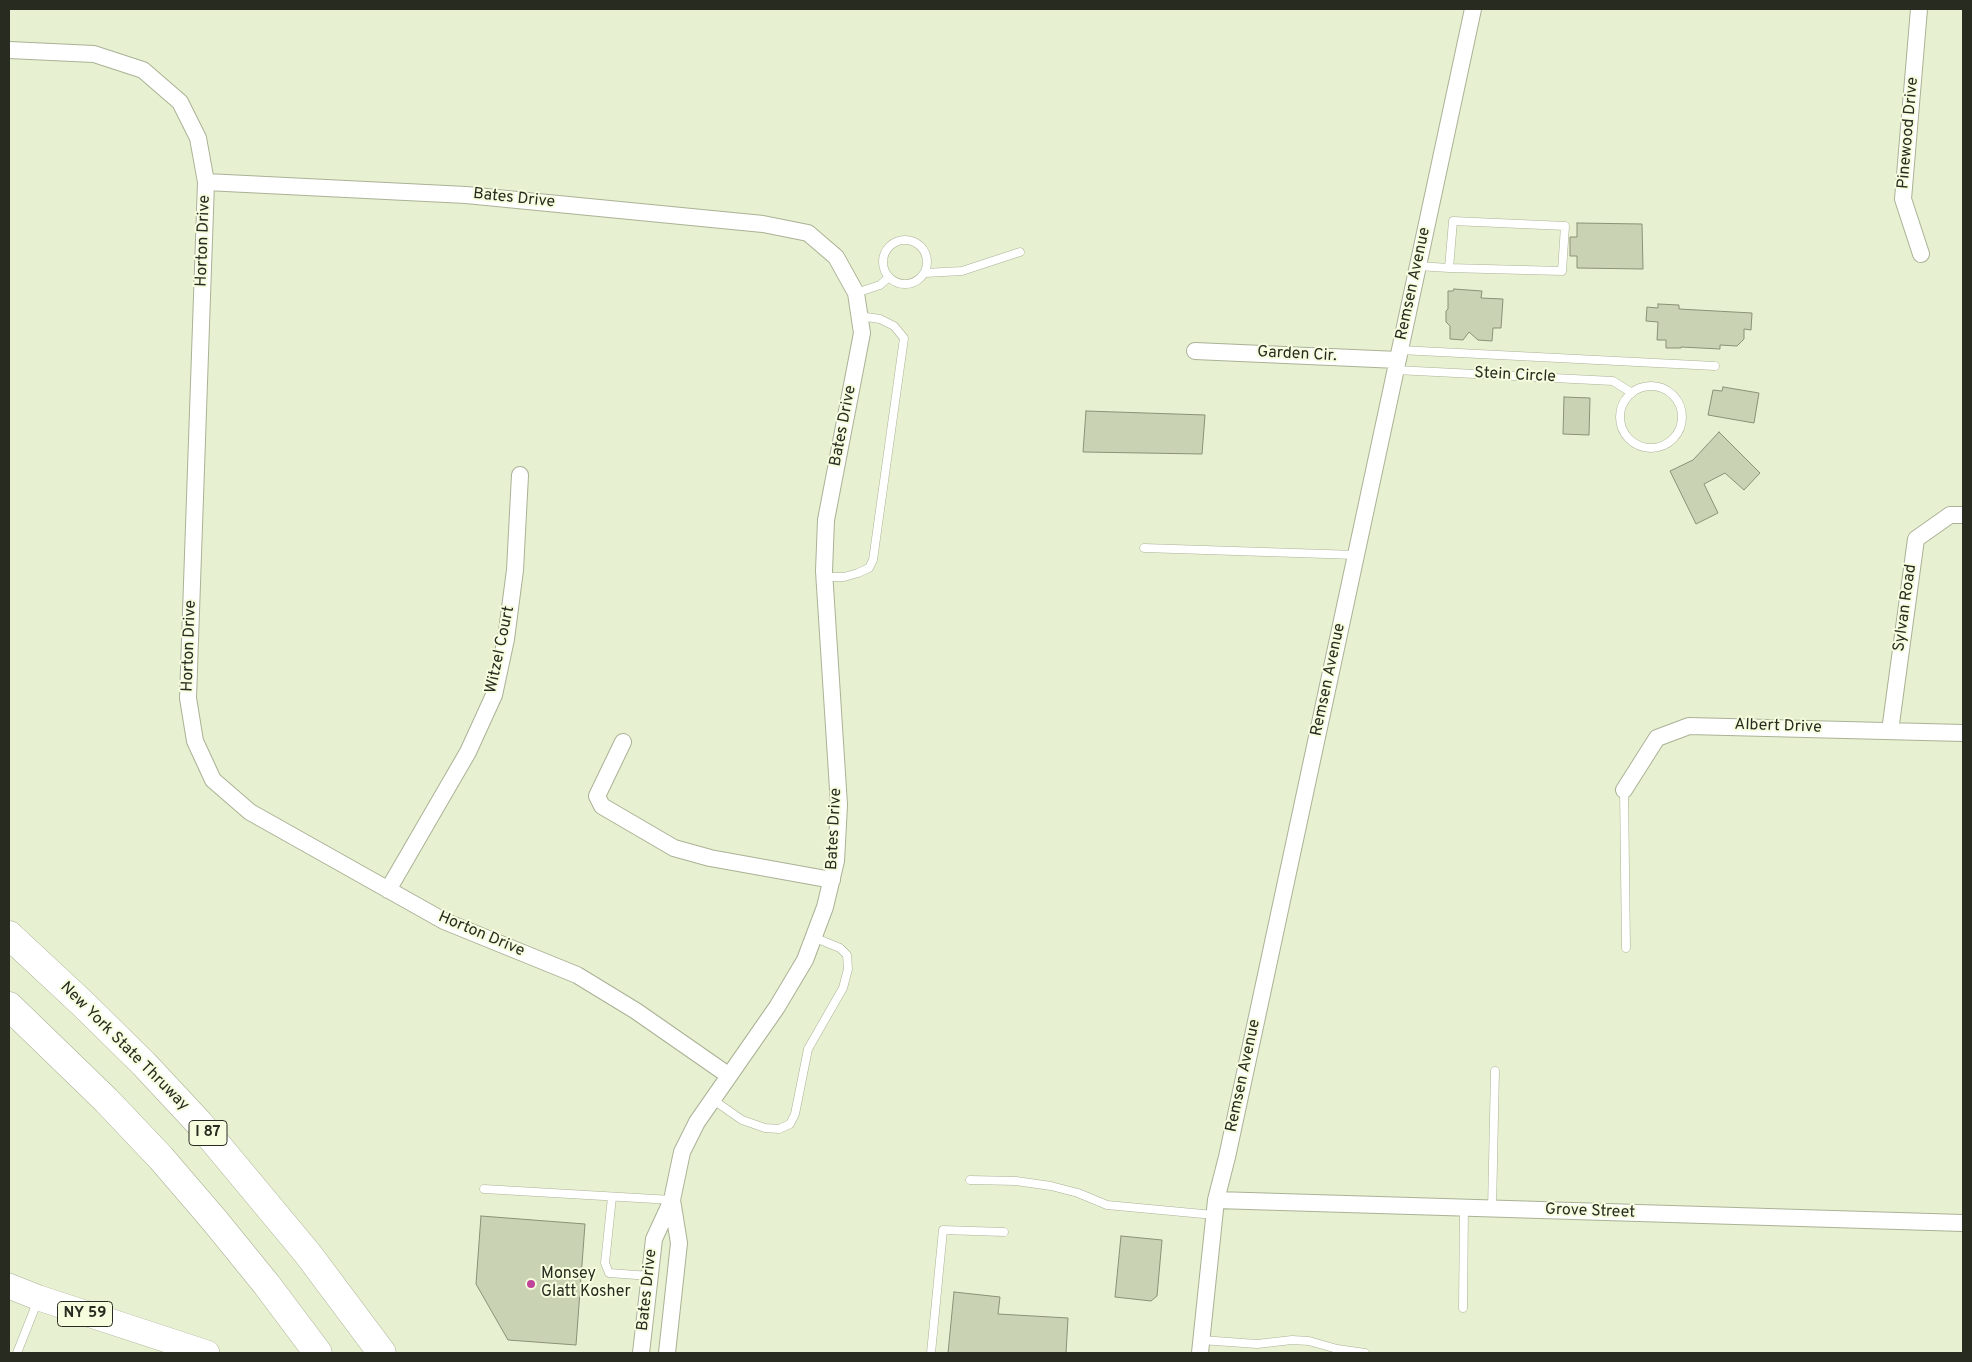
<!DOCTYPE html>
<html>
<head>
<meta charset="utf-8">
<style>
  body { margin:0 }
  #map { position:relative; width:1972px; height:1362px; overflow:hidden; background:#e7f0d1; font-family:Overpass,sans-serif }
  canvas { display:block }
  .frame { position:absolute; inset:0; border:10px solid #282b1f; pointer-events:none }
</style>
</head>
<body>
<div id="map">
<canvas width="1972" height="1362"></canvas>
<div class="frame"></div>
</div>
<script>
const ctx = document.querySelector('canvas').getContext('2d');
ctx.lineJoin = 'round';
function paint(path, color) { ctx.fillStyle = color; ctx.fill(path, 'evenodd'); }
const toPath = rows => new Path2D(rows.map(r => 'M' + r).join(''));
function strokePath(path, color, width, dash) { ctx.strokeStyle = color; ctx.lineWidth = width; ctx.lineCap = dash ? 'butt' : 'round'; ctx.setLineDash(dash || []); ctx.stroke(path); }
function label(font, color, halo, rows, align = 'center') {
  ctx.font = font + ' Overpass,sans-serif'; ctx.lineWidth = 4; ctx.setLineDash([]); ctx.textBaseline = 'middle'; ctx.strokeStyle = halo; ctx.fillStyle = color; for (const [text, x, y, turn = 0] of rows) {
    ctx.save(); ctx.translate(x, y); ctx.rotate((+turn || 0) * Math.PI / 180); ctx.textAlign = isNaN(turn) ? turn : align; if (halo) ctx.strokeText(text, 0, 0); ctx.fillText(text, 0, 0); ctx.restore();
  }
}
const building = toPath([
  [1577,223,1642,224,1643,269,1577,268,1577,256,1570,256,1570,237,1577,237,1577,223],
  [1454,289,1482,291,1481,298,1503,299,1501,328,1493,328,1492,341,1478,340,1469,332,1463,340,1450,339,1450,326,1446,322,1446,311,1448,309,1448,291,1453,291,1454,289],
  [1658,304,1679,305,1679,309,1752,313,1751,330,1744,329,1744,339,1737,346,1720,345,1720,349,1681,347,1681,348,1666,348,1666,340,1657,340,1658,322,1646,321,1647,307,1658,308,1658,304],
  [1723,387,1759,393,1754,423,1708,415,1713,390,1722,391,1723,387],
  [1564,397,1590,398,1589,435,1563,434,1564,397],
  [1086,411,1205,415,1202,454,1083,452,1086,411],
  [1719,432,1760,473,1744,490,1725,473,1704,484,1718,513,1696,524,1670,471,1693,460,1719,432],
  [481,1216,585,1224,576,1345,508,1340,476,1284,481,1216],
  [1121,1236,1162,1240,1157,1296,1151,1301,1115,1297,1121,1236],
  [954,1292,1000,1297,998,1314,1068,1318,1066,1353,948,1353,954,1292]
]);
paint(building, '#cad2b4');
strokePath(building, '#8a9175', 1);
const service = toPath([
  '883 262a22 22 0 1 1 44 0a22 22 0 1 1-44 0Z',
  [1418,266,1449,268,1562,271,1565,226,1453,221,1449,268],
  [925,273,962,271,1020,252],
  [856,293,880,285,889,277],
  [1400,350,1715,366],
  [1396,370,1613,381,1632,393],
  '1620 417a31 31 0 1 1 62 0a31 31 0 1 1-62 0Z',
  [1144,548,1356,555],
  [824,577,844,577,858,573,869,568,873,560,904,338,894,326,880,319,859,316],
  [1624,790,1626,948],
  [712,1099,742,1120,765,1128,779,1129,790,1124,795,1114,808,1049,843,988,848,969,847,955,840,948,813,937],
  [970,1180,1016,1181,1051,1186,1078,1193,1107,1205,1214,1215],
  [484,1189,672,1200],
  [612,1197,605,1263,609,1273,650,1276],
  [1492,1209,1495,1071],
  [1463,1308,1464,1208],
  [1201,1340,1257,1344,1292,1340,1309,1341,1337,1349,1365,1353],
  [17,1353,38,1300],
  [931,1353,943,1230,1004,1232]
]);
const minor = toPath([
  [1919,9,1903,199,1921,254],
  [9,50,94,54,143,70,180,102,198,138,206,182,188,698,195,741,213,780,250,812,444,921,577,975,636,1011,728,1075],
  [206,182,466,195,763,224,808,233,836,257,856,293,862,333,826,520,824,571,839,805,836,861,825,907,805,960,777,1007,697,1122,682,1152,672,1200,654,1239,641,1353],
  [1195,351,1398,360],
  [1890,731,1916,539,1950,515,1963,515],
  [623,742,597,796,602,806,674,848,710,858,832,880],
  [1624,790,1657,738,1689,726,1963,733],
  [388,890,468,752,494,695,506,639,515,570,520,475],
  [1216,1200,1963,1223],
  [667,1353,679,1243,672,1200],
  [1200,1353,1216,1200,1227,1157,1473,9]
]);
const primary = toPath([
  [9,1286,39,1298,207,1353]
]);
const motorway = toPath([
  [9,935,83,1004,144,1064,199,1123,308,1254,382,1353],
  [9,1006,106,1100,161,1158,215,1221,267,1285,318,1353]
]);
strokePath(service, '#aab295', 9);
strokePath(minor, '#aab295', 18);
strokePath(primary, '#aab295', 26);
strokePath(motorway, '#aab295', 29);
strokePath(service, '#fff', 8);
strokePath(minor, '#fff', 16);
strokePath(primary, '#fff', 25);
strokePath(motorway, '#fff', 28);
for (const [x, y, r, color] of [
  [531,1284,5,"#be4599"]
]) { const dot = new Path2D(); dot.arc(x, y, r, 0, 2 * Math.PI); ctx.fillStyle = color; ctx.fill(dot); strokePath(dot, '#f5fdde', 2); }
for (const [x, y, w] of [
  [208,1133,38],
  [85,1314,55]
]) { const box = new Path2D(); box.roundRect(x - w / 2, y - 12.5, w, 25, 4); ctx.fillStyle = '#f5fdde'; ctx.fill(box); strokePath(box, '#282b1f', 1); }
label('bold 15px', '#282b1f', null, [
  ["I 87",208,1133],
  ["NY 59",85,1314]
]);
label('16px', '#282b1f', '#f5fdde', [
  ["Pinewood Drive",1909,133,-85],
  ["Bates Drive",514,199,6],
  ["Horton Drive",204,241,-88],
  ["Remsen Avenue",1414,284,-78],
  ["Garden Cir.",1297,355,3],
  ["Stein Circle",1515,376,3],
  ["Bates Drive",844,426,-79],
  ["Sylvan Road",1906,608,-82],
  ["Horton Drive",190,646,-88],
  ["Witzel Court",501,650,-78],
  ["Remsen Avenue",1329,680,-78],
  ["Albert Drive",1778,727,2],
  ["Bates Drive",835,829,-87],
  ["Horton Drive",481,935,23],
  ["New York State Thruway",124,1047,45],
  ["Remsen Avenue",1244,1076,-78],
  ["Grove Street",1590,1212,2],
  ["Bates Drive",648,1290,-84]
]);
label('16px', '#282b1f', '#f5fdde', [
  ["Monsey",541,1275],
  ["Glatt Kosher",541,1293]
], 'left');
</script>
</body>
</html>
